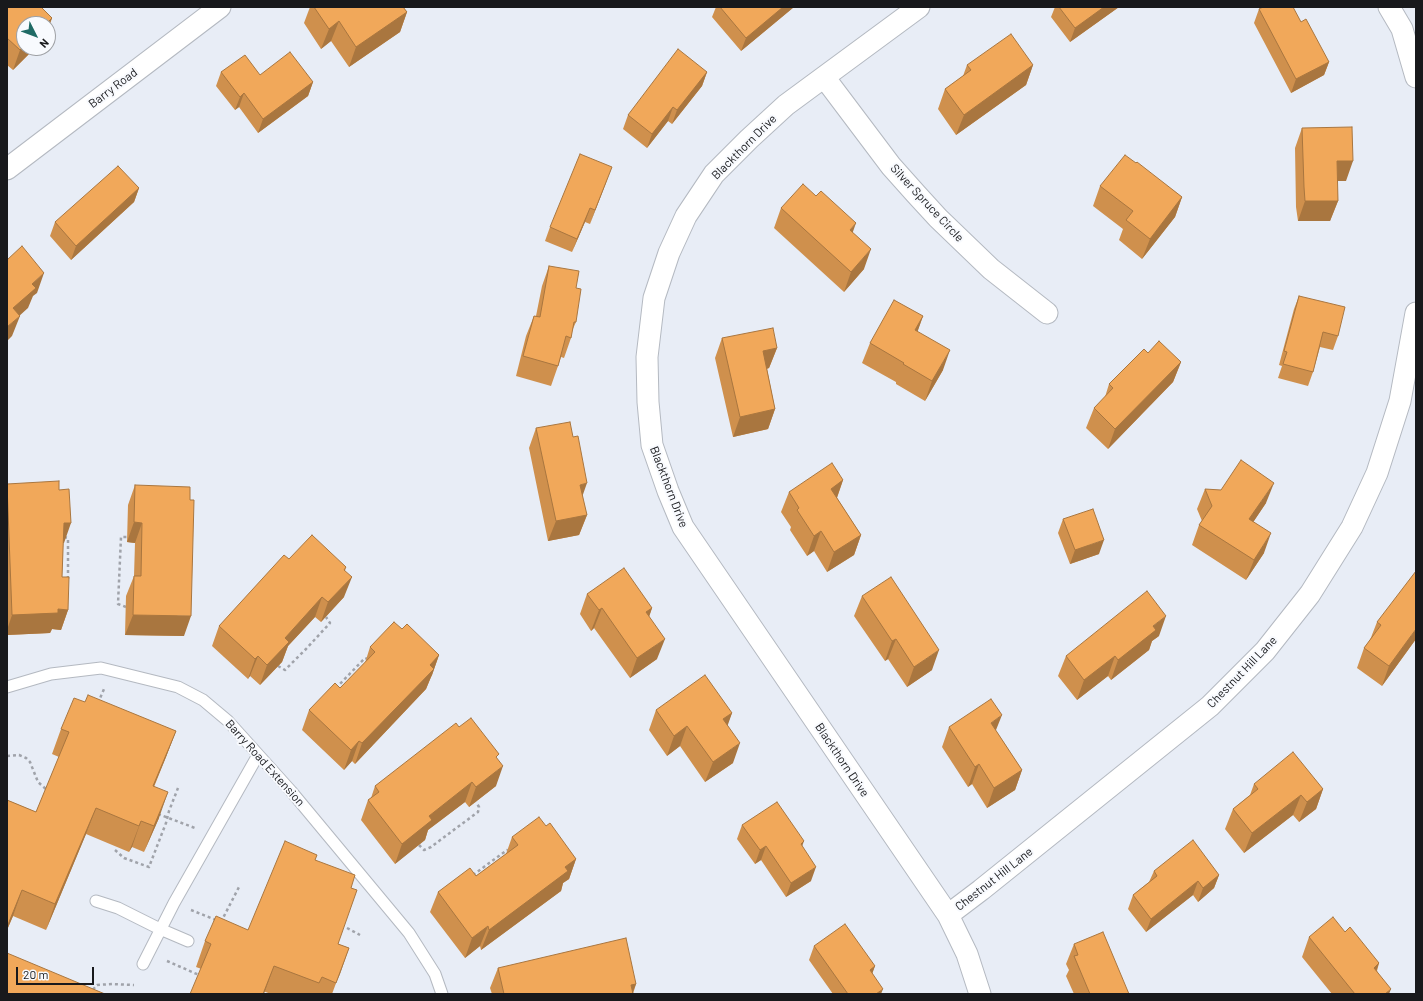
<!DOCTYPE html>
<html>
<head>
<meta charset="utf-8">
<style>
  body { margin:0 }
  #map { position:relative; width:1423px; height:1001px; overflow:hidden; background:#e8edf6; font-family:Barlow,sans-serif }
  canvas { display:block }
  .frame { position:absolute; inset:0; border:8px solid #18191c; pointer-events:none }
  .north { position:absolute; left:16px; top:16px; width:40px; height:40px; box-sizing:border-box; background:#f8fafe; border:1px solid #9ea0a4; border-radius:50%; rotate:132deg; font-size:11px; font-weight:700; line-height:16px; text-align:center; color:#18191c }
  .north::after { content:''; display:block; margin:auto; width:14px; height:18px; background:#1f6a65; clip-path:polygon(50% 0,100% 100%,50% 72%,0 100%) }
  .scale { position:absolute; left:16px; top:967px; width:78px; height:18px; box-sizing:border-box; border:2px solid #18191c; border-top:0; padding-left:5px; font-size:12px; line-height:14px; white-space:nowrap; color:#18191c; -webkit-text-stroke:3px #f8fafe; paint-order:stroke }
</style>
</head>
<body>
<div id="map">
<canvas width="1423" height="1001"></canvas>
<div class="frame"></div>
<div class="north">N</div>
<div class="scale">20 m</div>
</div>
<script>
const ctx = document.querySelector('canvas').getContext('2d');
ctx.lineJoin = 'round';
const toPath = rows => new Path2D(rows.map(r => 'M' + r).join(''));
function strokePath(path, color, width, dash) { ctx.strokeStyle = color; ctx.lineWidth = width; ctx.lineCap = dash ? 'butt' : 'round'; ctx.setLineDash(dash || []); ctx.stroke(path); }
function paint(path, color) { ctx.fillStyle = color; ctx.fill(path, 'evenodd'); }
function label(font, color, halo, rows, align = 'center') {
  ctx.font = font + ' Barlow,sans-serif'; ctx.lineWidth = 4; ctx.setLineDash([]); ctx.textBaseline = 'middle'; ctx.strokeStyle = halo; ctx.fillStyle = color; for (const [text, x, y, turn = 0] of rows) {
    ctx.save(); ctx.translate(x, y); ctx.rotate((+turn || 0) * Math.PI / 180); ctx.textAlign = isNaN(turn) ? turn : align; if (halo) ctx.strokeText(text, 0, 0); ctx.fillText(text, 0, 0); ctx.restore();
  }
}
const service = toPath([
  [7,687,51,674,101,668,178,687,203,700,228,721,291,791,409,933,435,974,442,994],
  [96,901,118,908,160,929,188,941],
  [143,964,174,903,258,755]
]);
const minor = toPath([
  [919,7,786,105,749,139,714,174,686,216,669,253,654,298,647,357,648,402,652,445,668,491,683,527,948,915,967,954,980,994],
  [1389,7,1402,29,1416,77],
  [824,77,891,166,916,194,938,218,991,269,1047,313],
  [7,169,220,7],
  [948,915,981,890,1210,706,1265,651,1310,594,1352,527,1377,473,1400,401,1416,313]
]);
strokePath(service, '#b4b9c1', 13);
strokePath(minor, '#b4b9c1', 23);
strokePath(toPath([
  [64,537,68,538,68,579],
  [126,607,118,604,121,537,127,537],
  [278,666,285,670,306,649,330,623,326,617],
  [336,688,365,658,368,659],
  [98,703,104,689],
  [7,756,19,755,26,758,30,762,38,782,47,790],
  [158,814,195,828],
  [419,845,424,850,431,847,451,832,478,812,479,807,476,802],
  [115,850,124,858,149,867,166,823,169,811,178,788],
  [473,875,507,850,509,851],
  [191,910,216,920],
  [221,922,240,885],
  [347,928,360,935],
  [167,961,199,975],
  [89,994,97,985,112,984,134,985]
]), '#a0a3aa', 2.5, [3, 3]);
strokePath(service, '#fff', 11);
strokePath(minor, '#fff', 21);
paint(toPath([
  [7,7,52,18,48,29,48,24,24,48,35,48,13,70,7,65],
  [310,7,403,7,407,12,400,32,349,67,331,41,321,49,304,23],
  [716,7,794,7,741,51,712,17],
  [1055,7,1119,7,1070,42,1051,17],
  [1259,9,1301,22,1329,62,1324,75,1291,93,1254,23],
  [967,65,1033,65,1026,85,956,135,938,109,945,89,963,76],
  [221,72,260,75,313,82,308,96,258,133,239,107,235,110,216,86],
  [707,72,702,86,672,124,668,121,647,148,623,129,628,115],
  [1302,128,1346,181,1337,181,1338,201,1330,221,1298,221,1296,207,1295,148],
  [1136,163,1182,197,1175,217,1142,259,1119,240,1123,229,1093,206,1100,186],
  [607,180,590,224,585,222,572,252,545,241,550,227],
  [139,188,134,202,71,260,50,236,55,222],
  [781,208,853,233,864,269,844,292,774,228],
  [549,266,576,288,576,322,572,331,571,338,564,358,561,357,558,366,551,386,516,376,526,336,534,316,536,316,542,286],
  [1299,296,1338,336,1333,350,1320,347,1313,372,1308,386,1278,378,1282,366,1279,365,1294,309],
  [923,316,917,332,943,370,925,401,896,384,896,382,862,363,870,343],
  [722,338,777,348,769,368,767,369,775,409,768,429,733,437,715,358],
  [1148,353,1181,362,1173,382,1108,449,1086,428,1094,408,1105,397,1109,384],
  [536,428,582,496,587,515,579,535,548,541,529,448],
  [843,480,837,498,861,535,854,555,827,572,814,551,807,556,790,530,791,527,781,512,789,492],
  [7,484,64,543,63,543,62,577,68,610,61,630,52,629,50,633,7,635],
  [135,485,184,636,125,635,126,596,134,576,135,543,127,542,128,505],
  [1205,489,1266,503,1253,522,1264,553,1246,580,1192,545,1199,525,1202,521,1197,509],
  [1063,519,1099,554,1070,564,1058,533],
  [289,559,346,567,345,571,344,597,321,622,315,617,288,646,282,662,260,685,250,676,248,679,212,646,219,626],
  [587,594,652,608,649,617,657,659,630,678,594,628,591,631,580,614],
  [862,596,932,670,907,687,888,659,885,661,854,616],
  [1377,622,1416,639,1382,686,1357,668,1364,648,1370,640],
  [402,629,439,655,432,675,431,677,426,689,355,764,352,761,344,770,302,730,309,710,340,688,365,663,370,647],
  [1159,636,1152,641,1149,650,1111,680,1108,676,1077,700,1058,676,1066,656],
  [85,702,176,731,166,757,154,787,159,818,144,852,132,847,129,852,86,834,46,930,13,916,7,930,7,800,36,812,59,757,52,754,61,729],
  [656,710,732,713,727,725,733,763,705,782,680,746,667,756,649,730],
  [459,727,497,759,496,786,469,807,465,802,428,830,425,840,395,864,361,820,368,800,371,798,375,786],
  [949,727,996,731,1022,770,1015,790,987,808,972,784,968,787,942,747],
  [1254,784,1323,789,1316,809,1299,822,1293,815,1244,853,1225,829,1233,809,1250,795],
  [742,825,802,847,811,881,786,897,761,860,755,864,737,839],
  [546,826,576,859,569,879,563,883,561,891,481,950,480,946,465,958,430,912,438,892,476,876,506,854,512,837],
  [315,860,351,888,338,944,349,948,332,994,271,994,196,967,205,941,248,930],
  [1154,871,1219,875,1214,888,1198,902,1193,895,1146,932,1128,909,1133,895,1149,882],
  [1345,932,1379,963,1377,971,1389,994,1332,994,1302,957,1309,937],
  [1074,944,1129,994,1074,994,1066,976,1069,970,1066,964],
  [814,946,875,966,872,973,881,994,833,994,809,960],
  [498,968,636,984,633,994,492,994,490,988]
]), '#cf904d');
paint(toPath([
  [783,7,794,7,741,51,746,38],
  [1104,7,1119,7,1070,42,1075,28],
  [407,12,400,32,349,67,356,47],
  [52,18,48,29,48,24,46,24],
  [339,21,331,41,321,49,329,29],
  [24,46,24,48,35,48,13,70,20,50],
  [1329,62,1324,75,1291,93,1296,79],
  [1033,65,1026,85,956,135,964,115],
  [707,72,702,86,672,124,677,110],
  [313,82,308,96,258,133,263,119],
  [244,93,239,107,235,110,240,97],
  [673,107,668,121,647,148,652,134],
  [1337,161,1353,161,1346,181,1330,181],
  [612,167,607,180,590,224,595,210],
  [139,188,134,202,71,260,76,246],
  [1182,197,1175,217,1142,259,1150,239],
  [1305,201,1338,201,1330,221,1298,221],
  [590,208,585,222,572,252,577,239],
  [856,223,849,243,850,230],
  [871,249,864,269,844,292,851,272],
  [44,273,37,293,33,296,28,308,7,327,13,308,32,284],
  [20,316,12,336,7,341,7,327],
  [923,316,916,336,915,330],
  [777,348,769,368,756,371,763,351],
  [950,350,943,370,925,401,932,381],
  [1181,362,1173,382,1108,449,1115,429],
  [775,409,768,429,733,437,740,417],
  [843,480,836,500,831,489],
  [587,483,580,503,580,485],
  [1274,483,1266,503,1242,539,1249,519],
  [587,515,579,535,548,541,556,521],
  [134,522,142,523,135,543,127,542],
  [64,523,71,523,64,543,57,543],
  [821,531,814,551,807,556,814,536],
  [1271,533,1264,553,1246,580,1254,560],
  [861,535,854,555,827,572,834,552],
  [1104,540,1099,554,1070,564,1075,550],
  [352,577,344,597,321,622,328,602],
  [322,597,315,617,288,646,282,662,260,685,267,665,285,638],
  [602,608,594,628,591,631,599,610],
  [652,608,645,628,646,612],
  [58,609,68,610,61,630,52,629,50,633,7,635,7,630,12,615],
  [133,615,191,616,184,636,125,635],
  [1166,616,1159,636,1152,641,1149,650,1111,680,1118,660,1153,626],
  [1416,629,1416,639,1382,686,1389,666],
  [665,639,657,659,630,678,637,658],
  [896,639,888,659,885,661,892,641],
  [939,650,932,670,907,687,914,667],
  [439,655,432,675,431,677,426,689,355,764,362,743,430,665],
  [258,656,250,676,248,679,255,659],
  [1115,656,1108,676,1077,700,1084,680],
  [732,713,725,733,723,719],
  [1002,715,994,735,991,723],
  [687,726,680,746,667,756,674,736],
  [176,731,166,757,143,812,153,786],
  [359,741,352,761,344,770,351,750],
  [740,743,733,763,705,782,713,762],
  [979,764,972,784,968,787,975,767],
  [503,766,496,786,469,807,476,787],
  [1022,770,1015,790,987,808,994,788],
  [472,782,465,802,428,830,425,840,395,864,402,844,429,816],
  [1323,789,1316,809,1299,822,1307,802],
  [168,792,159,818,144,852,154,826],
  [1301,795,1293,815,1244,853,1252,833],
  [96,808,86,834,46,930,55,904],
  [141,821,132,847,129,852,139,826],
  [804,841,799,855,801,844],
  [766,846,761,860,755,864,760,850],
  [576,859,569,879,563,883,561,891,481,950,489,930,565,867],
  [816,867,811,881,786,897,791,883],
  [1219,875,1214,888,1198,902,1203,888],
  [1198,881,1193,895,1146,932,1151,919],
  [22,890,13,916,7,930,7,927],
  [488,926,480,946,465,958,472,938],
  [349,948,340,974,331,994,336,983],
  [1379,963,1372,983,1374,968],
  [274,966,265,991,264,994,263,994],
  [875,966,870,980,870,970],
  [636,984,632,994,631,985],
  [883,989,881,994,876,994],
  [1391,989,1389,994,1385,994]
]), '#a9763f');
const building = toPath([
  [7,7,41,7,52,18,46,24,24,24,24,46,20,50,7,38,7,7],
  [314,7,403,7,407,12,356,47,339,21,329,29,314,7],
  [720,7,783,7,746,38,720,7],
  [1059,7,1104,7,1075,28,1059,7],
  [1263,7,1293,7,1301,22,1306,19,1329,62,1296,79,1259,9,1263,7],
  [1011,34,1033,65,964,115,945,89,971,70,967,65,1011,34],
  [678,49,707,72,677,110,673,107,652,134,628,115,678,49],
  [290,52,313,82,263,119,244,93,240,97,221,72,245,55,260,75,290,52],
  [1352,127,1353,161,1337,161,1338,201,1305,201,1304,187,1302,128,1352,127],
  [580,154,612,167,595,210,590,208,577,239,550,227,580,154],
  [1125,155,1136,163,1137,162,1182,197,1150,239,1126,220,1133,211,1100,186,1125,155],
  [118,166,139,188,76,246,55,222,118,166],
  [803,184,816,196,821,191,856,223,850,230,871,249,851,272,781,208,803,184],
  [22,246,44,273,32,284,36,288,13,308,20,316,7,327,7,260,22,246],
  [549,266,579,271,576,288,581,289,576,322,574,322,571,338,566,336,558,366,523,356,534,316,540,317,549,266],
  [1299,296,1345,307,1338,336,1323,332,1313,372,1283,364,1287,352,1284,351,1299,296],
  [894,300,923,316,915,330,950,350,932,381,903,364,904,363,870,343,894,300],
  [773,328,777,348,763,351,775,409,740,417,722,338,773,328],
  [1159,341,1181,362,1115,429,1094,408,1113,388,1109,384,1144,349,1148,353,1159,341],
  [570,422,573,437,578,436,587,483,580,485,587,515,556,521,536,428,570,422],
  [1241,460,1274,483,1249,519,1271,533,1254,560,1199,525,1212,506,1205,489,1221,490,1241,460],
  [832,463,843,480,831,489,861,535,834,552,821,531,814,536,797,510,799,508,789,492,832,463],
  [59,481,59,490,69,489,71,523,64,523,62,577,69,577,68,610,58,609,58,613,12,615,7,484,59,481],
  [135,485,190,487,190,500,194,500,191,616,133,615,134,576,141,576,142,523,134,522,135,485],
  [1093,509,1104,540,1075,550,1063,519,1093,509],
  [312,535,346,567,344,570,352,577,328,602,322,597,285,638,289,642,267,665,258,656,255,659,219,626,284,555,289,559,312,535],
  [624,568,652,608,646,612,665,639,637,658,602,608,599,610,587,594,624,568],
  [1416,571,1416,629,1389,666,1364,648,1381,625,1377,622,1416,571],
  [891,577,939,650,914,667,896,639,892,641,862,596,891,577],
  [1147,591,1166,616,1153,626,1156,630,1118,660,1115,656,1084,680,1066,656,1147,591],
  [394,622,402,629,407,624,439,655,430,665,434,669,362,743,359,741,351,750,309,710,335,683,340,688,375,652,370,647,394,622],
  [705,675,732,713,723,719,740,743,713,762,687,726,674,736,656,710,705,675],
  [88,695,176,731,153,786,168,792,154,826,141,821,139,826,96,808,55,904,22,890,7,927,7,800,36,812,69,732,61,729,74,698,85,702,88,695],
  [991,699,1002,715,991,723,1022,770,994,788,979,764,975,767,949,727,991,699],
  [471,718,499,754,496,757,503,766,476,787,472,782,429,816,432,820,402,844,368,800,379,792,375,786,456,723,459,727,471,718],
  [1293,752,1323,789,1307,802,1301,795,1252,833,1233,809,1258,789,1254,784,1293,752],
  [777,802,804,841,801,844,816,867,791,883,766,846,760,850,742,825,777,802],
  [539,817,546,826,550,823,576,859,565,867,568,871,489,930,488,926,472,938,438,892,470,868,476,876,518,845,512,837,539,817],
  [1193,840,1219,875,1203,888,1198,881,1151,919,1133,895,1157,876,1154,871,1193,840],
  [285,841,317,855,315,860,355,875,351,888,357,890,338,944,349,948,336,983,322,977,319,983,274,966,263,994,190,994,211,944,205,941,216,916,248,930,285,841],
  [1333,917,1345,932,1350,927,1379,963,1374,968,1391,989,1385,994,1355,994,1309,937,1333,917],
  [845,924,875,966,870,970,883,989,876,994,848,994,814,946,845,924],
  [1103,932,1129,994,1090,994,1074,956,1078,955,1074,944,1103,932],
  [626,938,636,984,631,985,633,994,504,994,498,968,626,938],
  [7,953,105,994,7,994,7,953]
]);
paint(building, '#f1a85a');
strokePath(building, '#a9763f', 1);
label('12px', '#18191c', '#f8fafe', [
  ["Barry Road",113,88,-37],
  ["Blackthorn Drive",744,147,-45],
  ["Silver Spruce Circle",927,203,47],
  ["Blackthorn Drive",669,487,69],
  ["Chestnut Hill Lane",1242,672,-46],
  ["Blackthorn Drive",842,760,56],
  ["Barry Road Extension",265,763,48],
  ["Chestnut Hill Lane",994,879,-38]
]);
</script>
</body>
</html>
